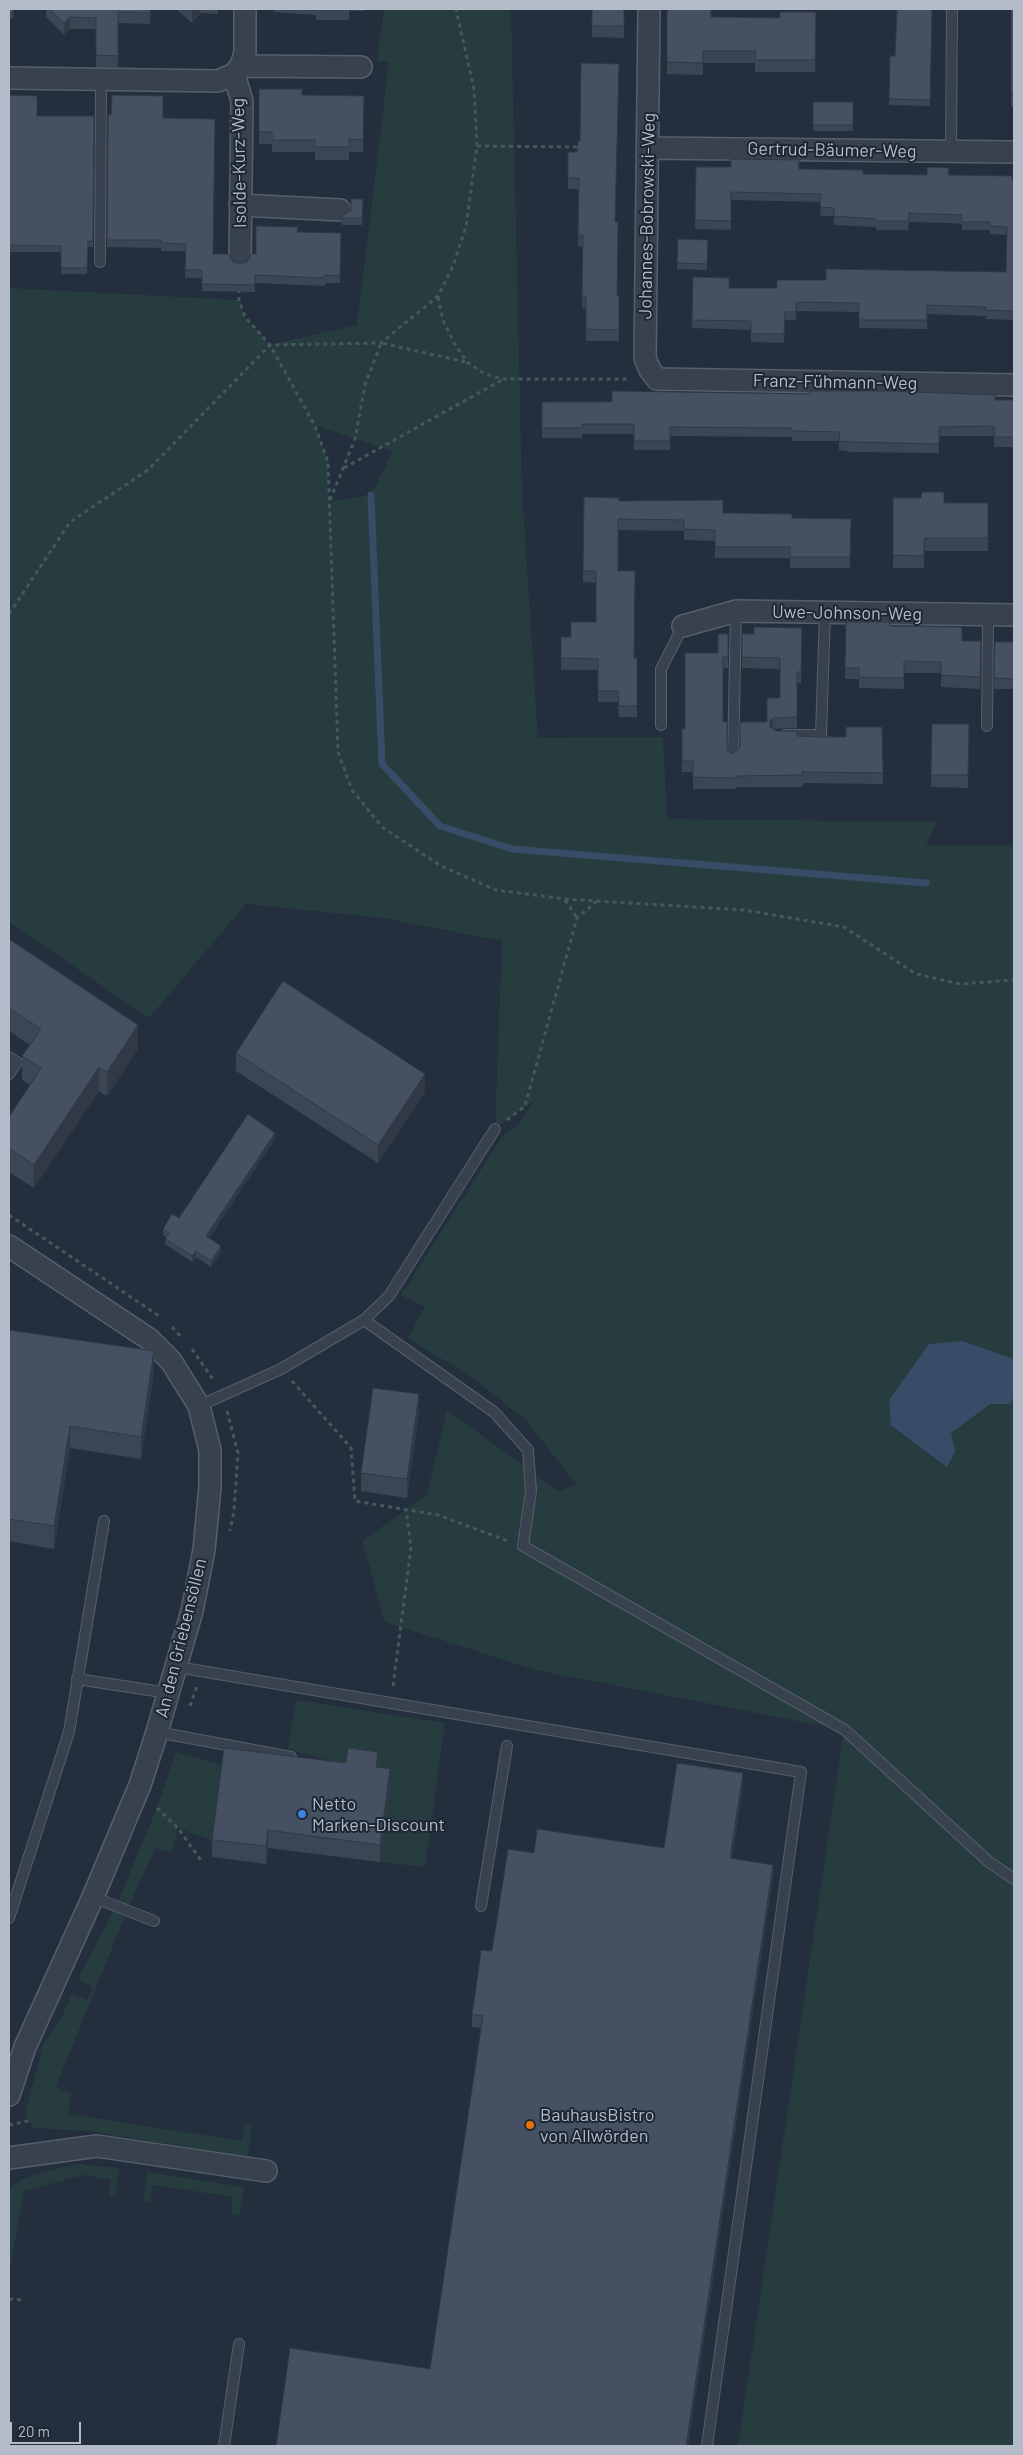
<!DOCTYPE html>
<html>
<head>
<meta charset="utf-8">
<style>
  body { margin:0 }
  #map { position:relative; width:1023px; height:2455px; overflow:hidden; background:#242f3e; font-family:Barlow,sans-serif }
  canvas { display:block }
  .frame { position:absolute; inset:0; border:10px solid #b4bcc9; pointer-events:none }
  .scale { position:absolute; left:10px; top:2422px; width:71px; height:22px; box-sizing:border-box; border:2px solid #b4bcc9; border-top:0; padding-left:6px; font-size:15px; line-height:18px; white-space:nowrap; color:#b4bcc9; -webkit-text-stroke:4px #1d2633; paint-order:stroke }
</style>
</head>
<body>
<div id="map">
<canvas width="1023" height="2455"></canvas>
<div class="frame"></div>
<div class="scale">20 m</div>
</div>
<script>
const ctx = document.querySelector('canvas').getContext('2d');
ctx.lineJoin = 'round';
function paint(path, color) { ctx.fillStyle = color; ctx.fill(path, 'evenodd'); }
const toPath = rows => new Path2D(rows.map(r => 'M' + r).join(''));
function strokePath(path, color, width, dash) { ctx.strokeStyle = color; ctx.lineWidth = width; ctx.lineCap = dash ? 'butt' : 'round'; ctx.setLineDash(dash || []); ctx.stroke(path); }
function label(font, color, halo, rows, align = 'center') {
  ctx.font = font + ' Barlow,sans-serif'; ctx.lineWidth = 4; ctx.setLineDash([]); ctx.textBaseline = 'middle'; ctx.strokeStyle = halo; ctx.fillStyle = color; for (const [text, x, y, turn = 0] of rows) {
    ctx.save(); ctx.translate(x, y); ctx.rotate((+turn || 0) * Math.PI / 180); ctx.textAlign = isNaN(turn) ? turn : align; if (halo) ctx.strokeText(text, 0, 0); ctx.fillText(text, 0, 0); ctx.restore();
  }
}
paint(toPath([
  [384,9,511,9,522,491,538,738,663,737,667,819,937,822,926,845,1014,845,1014,2446,738,2446,844,1730,536,1670,385,1622,362,1541,427,1495,447,1410,558,1491,578,1484,567,1473,527,1421,471,1377,408,1338,425,1307,401,1295,502,1137,518,1124,534,1101,495,1129,502,941,383,918,246,904,149,1018,9,922,9,288,239,300,245,317,270,345,357,325,389,62,377,61],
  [316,426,393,451,371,495,329,502,328,462],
  [296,1700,445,1723,425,1867,380,1862,390,1787,348,1766,288,1749],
  [176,1752,224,1766,214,1841,178,1828,172,1853,155,1848,127,1911,56,2087,71,2093,68,2114,242,2141,245,2124,252,2125,248,2157,88,2131,34,2128,28,2121,25,2114,43,2045,61,2019,72,1993,87,2000,93,1987,78,1979,116,1906,157,1808],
  [75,2164,119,2168,115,2197,109,2195,111,2180,84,2175,24,2191,9,2275,9,2189,24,2178],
  [147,2172,244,2187,240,2216,231,2214,233,2197,153,2185,150,2202,143,2201]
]), '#263c3f');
paint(toPath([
  [962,1341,1014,1359,1014,1396,1010,1404,990,1404,951,1433,955,1452,947,1467,891,1425,889,1400,929,1344]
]), '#394c67');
strokePath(toPath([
  [371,495,382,764,440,826,512,849,926,883]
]), '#394c67', 7);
const lane = toPath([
  [951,151,952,9],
  [100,262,101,79],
  [661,725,661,669,683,626],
  [987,726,988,614],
  [785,735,821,735,825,612],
  [733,758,736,611],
  [9,1057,17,1062,9,1074],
  [364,1320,494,1412,528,1450,531,1491,523,1546,845,1730,989,1862,1014,1879],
  [199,1406,281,1369,364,1320,389,1296,495,1129],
  [177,1667,801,1772,707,2446],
  [77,1679,169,1693],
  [157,1732,291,1757],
  [93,1897,154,1921],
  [481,1906,507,1746],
  [9,1918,69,1732,104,1521],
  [224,2446,239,2344]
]);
const street = toPath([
  [649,9,645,358,650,370,657,379,1014,385],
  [241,66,361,67],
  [234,74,242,101,240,260],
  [9,78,218,81,234,74,241,66,245,52,245,9],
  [649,148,1014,152],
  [240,205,340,210],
  [683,626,736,611,1014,615],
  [9,1246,149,1339,171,1361,199,1406,210,1450,210,1487,204,1550,192,1611,157,1732,140,1785,93,1897,25,2047,9,2095],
  [9,2158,97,2146,266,2171]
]);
strokePath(lane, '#565f6c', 12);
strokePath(street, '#565f6c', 24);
strokePath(toPath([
  [477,146,581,147],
  [239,289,239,300,245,317,270,345,381,343,438,296,453,266,466,227,477,146,474,89,456,9],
  [438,297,443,320,454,343,467,362,485,374,502,379,629,379],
  [344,468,502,380],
  [330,500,355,439,365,385,381,343,466,362],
  [9,614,70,522,148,470,270,345,315,426,328,462,338,752,352,790,382,827,441,866,496,890,565,899,744,910,844,927,916,974,960,984,1014,980],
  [565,900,577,918],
  [507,1120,525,1106,577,918,597,901],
  [9,1215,159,1316],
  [172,1327,181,1337],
  [192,1349,214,1381],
  [292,1381,351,1448,355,1501,438,1515,508,1541],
  [227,1411,238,1453,234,1511,230,1531],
  [393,1686,411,1547,406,1509],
  [190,1706,197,1686],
  [157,1808,178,1828,202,1862],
  [9,2125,28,2121],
  [9,2299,23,2300]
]), '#44595c', 3, [4, 4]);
strokePath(lane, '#38414e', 10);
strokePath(street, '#38414e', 21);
paint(toPath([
  [9,9,14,9,13,19,9,19],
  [46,9,151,9,150,24,118,23,118,67,96,67,96,29,70,29,64,35,46,17],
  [176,9,218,9,218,14,200,13,192,23],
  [274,9,365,9,365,11,349,11,349,20,316,20,316,15,274,12],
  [592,9,624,9,624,38,592,37],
  [667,9,711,17,780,18,816,12,815,72,755,72,755,63,703,63,703,75,667,74],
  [932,9,930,106,889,105,890,56,895,56],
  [1011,9,1014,9,1014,107,1011,107],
  [259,89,302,95,364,96,363,152,349,152,349,160,315,160,315,152,272,152,272,144,259,144],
  [9,95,37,116,94,116,93,247,88,247,87,274,61,274,61,252,9,252],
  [813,102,853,102,853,131,813,131],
  [108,115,163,118,213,254,234,263,246,263,256,254,298,232,341,233,340,283,325,283,325,286,255,283,255,292,202,291,202,278,185,278,186,251,161,251,161,248,107,247],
  [568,152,615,222,617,296,619,296,619,341,586,341,586,308,582,308,583,247,578,246,579,189,568,189],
  [696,167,799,169,863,174,949,175,1014,180,1014,320,986,319,986,316,927,314,927,329,859,328,859,312,796,311,796,320,785,320,784,343,751,342,751,330,692,328,693,277,729,288,777,288,826,280,1006,272,1007,235,990,234,990,230,962,230,962,224,948,223,909,222,908,230,876,230,876,227,834,225,834,216,820,216,821,202,731,200,731,230,695,229],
  [363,199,362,225,342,225,342,216,351,210],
  [708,240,707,270,677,269,677,263],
  [995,400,1014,400,1014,447,994,447,994,436,939,436,939,453,853,452,839,450,839,441,792,441,792,437,670,436,670,450,634,450,634,434,582,434,582,438,542,438,542,402],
  [584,497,723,513,792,518,851,519,850,568,790,568,790,558,715,558,715,541,684,540,684,531,618,530,618,571,634,658,637,658,637,717,619,717,618,702,598,702,598,670,561,670,561,637,571,637,596,622,596,583,583,582],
  [893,498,944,503,988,503,988,551,924,551,924,568,893,568],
  [846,622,890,626,962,641,981,641,980,689,941,687,941,673,904,673,904,689,859,688,859,679,845,679],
  [802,628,801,683,797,683,797,728,773,729,776,731,797,736,846,737,882,727,883,784,803,783,803,787,736,787,736,789,693,789,693,772,682,772,682,729,685,729,718,653,728,634,728,668,723,668,723,722,727,750,733,754,767,722,780,698,780,669,742,668,742,634,754,634],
  [995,642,1014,642,1014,689,994,689],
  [932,724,969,724,968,788,931,787],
  [9,939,138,1049,107,1096,99,1091,34,1188,9,1172,9,1117,30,1085,22,1080,22,1056,30,1045,9,1031],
  [236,1053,425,1092,378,1163,236,1071],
  [275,1139,209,1238,221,1252,211,1267,196,1257,192,1262,165,1244,166,1237,163,1235,163,1229,179,1218],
  [9,1330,154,1373,141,1459,70,1448,54,1549,9,1541],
  [419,1413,407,1498,361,1491,361,1473],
  [378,1768,390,1787,380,1862,268,1848,266,1864,212,1857,212,1840],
  [743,1785,732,1859,773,1877,688,2446,276,2446,430,2369,481,2028,472,2027,472,2014,492,1951,534,1853,664,1848]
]), '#3b4654');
paint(toPath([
  [194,9,200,9,200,13,192,23,192,11],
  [70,17,70,29,64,35,64,23],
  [773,718,773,729,770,732,770,721],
  [138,1025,138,1049,107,1096,107,1072],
  [99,1067,99,1091,34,1188,34,1165],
  [425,1074,425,1092,378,1163,378,1145],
  [275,1133,275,1139,206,1242,206,1236],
  [221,1246,221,1252,211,1267,211,1261],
  [196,1251,196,1257,192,1262,192,1256],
  [154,1351,154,1373,141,1459,141,1437],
  [419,1394,419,1413,407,1498,407,1479],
  [70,1426,70,1448,54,1549,54,1526],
  [378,1752,378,1769,376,1767],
  [390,1769,390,1787,380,1862,380,1845],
  [743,1773,743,1785,730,1871,730,1858],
  [268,1830,268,1848,266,1864,266,1846],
  [773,1865,773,1877,688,2446,686,2446]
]), '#303945');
const building = toPath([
  [9,9,13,9,13,13,9,13,9,9],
  [49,9,150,9,150,13,118,12,118,56,96,55,96,18,70,17,64,23,49,9],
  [592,9,624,9,624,26,592,26,592,9],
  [667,9,711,9,711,17,780,18,780,12,816,12,815,60,755,60,756,51,703,51,703,63,667,62,667,9],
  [897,9,932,9,930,100,889,99,890,56,895,56,897,9],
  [1011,9,1014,9,1014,95,1011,95,1011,9],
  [581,63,619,64,615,222,618,222,617,296,619,296,619,330,586,329,586,296,582,296,583,235,578,235,579,178,568,178,568,152,577,152,578,141,580,141,581,63],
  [259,89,302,89,302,95,364,96,363,140,349,139,349,147,315,147,315,140,272,140,272,132,259,132,259,89],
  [9,95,37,96,37,116,94,116,93,241,88,241,87,268,61,268,61,246,9,245,9,95],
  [112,95,163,96,163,118,215,119,213,254,228,254,234,263,246,263,252,254,256,254,256,226,298,227,297,232,341,233,340,276,325,275,325,278,255,275,255,285,202,284,202,270,185,270,186,244,161,243,161,240,107,240,108,115,111,115,112,95],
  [813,102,853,102,853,125,813,125,813,102],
  [731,159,799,160,799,169,863,170,863,174,927,175,927,167,949,168,948,175,1012,176,1012,180,1014,180,1014,311,986,310,986,307,927,305,927,320,859,320,859,303,796,302,796,312,785,312,784,334,751,334,751,321,692,320,693,277,729,278,729,288,777,288,777,280,826,280,826,269,1006,272,1007,227,990,226,990,222,962,222,962,215,909,213,908,221,876,221,876,219,834,216,834,208,820,207,821,194,731,192,731,221,695,220,696,167,731,167,731,159],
  [351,199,363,199,362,218,342,218,342,216,351,210,351,199],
  [678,239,708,240,707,264,677,263,678,239],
  [612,391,810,394,810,391,888,391,995,395,995,400,1014,400,1014,437,994,437,994,426,939,427,939,444,853,442,839,441,840,432,792,431,792,428,670,427,670,441,634,441,634,424,582,424,582,428,542,428,542,402,612,402,612,391],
  [922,492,944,492,944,503,988,503,988,538,924,538,924,556,893,555,893,498,921,498,922,492],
  [584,497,619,498,619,501,723,500,723,513,792,514,792,518,851,519,850,557,790,557,790,547,715,547,715,530,684,529,684,520,618,519,618,571,635,571,634,658,637,658,637,706,619,706,618,691,598,691,598,659,561,658,561,637,571,637,571,622,596,622,596,571,583,571,584,497],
  [846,622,890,622,890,626,962,627,962,641,981,641,980,677,941,675,941,662,904,661,904,678,859,677,859,668,845,668,846,622],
  [754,627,802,628,801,672,797,672,797,717,773,718,770,721,770,727,776,731,797,731,797,736,822,737,846,737,846,727,882,727,883,773,802,772,803,775,736,776,736,778,693,777,693,761,682,761,682,729,685,729,685,653,718,653,718,634,728,634,728,657,723,657,723,722,727,722,727,750,733,754,740,747,740,722,767,722,767,698,780,698,780,658,742,657,742,634,754,634,754,627],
  [995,642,1014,642,1014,679,994,678,995,642],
  [932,724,969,724,968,775,931,775,932,724],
  [9,939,138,1025,107,1072,99,1067,34,1165,9,1148,9,1117,41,1068,22,1056,41,1029,9,1008,9,939],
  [283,981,425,1074,378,1145,236,1053,283,981],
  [248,1114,275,1133,206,1236,221,1246,211,1261,196,1251,192,1256,165,1238,169,1233,163,1229,172,1214,179,1218,248,1114],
  [9,1330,154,1351,141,1437,70,1426,54,1526,9,1519,9,1330],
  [373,1388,419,1394,407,1479,361,1473,373,1388],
  [224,1748,346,1763,348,1748,378,1752,376,1767,390,1769,380,1845,268,1830,266,1846,212,1840,224,1748],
  [677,1763,743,1773,730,1858,773,1865,686,2446,276,2446,290,2348,430,2369,483,2016,472,2014,477,1981,481,1950,492,1951,508,1849,534,1853,537,1829,664,1848,677,1763]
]);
paint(building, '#455162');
strokePath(building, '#303945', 1);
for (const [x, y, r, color] of [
  [302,1814,5,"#3f7fe0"],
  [530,2125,5,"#e8710a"]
]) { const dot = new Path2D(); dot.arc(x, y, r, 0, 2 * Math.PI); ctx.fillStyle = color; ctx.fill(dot); strokePath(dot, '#1d2633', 2); }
label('18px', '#b4bcc9', '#1d2633', [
  ["Gertrud-Bäumer-Weg",832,150,1],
  ["Isolde-Kurz-Weg",239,163,-91],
  ["Johannes-Bobrowski-Weg",647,216,-89],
  ["Franz-Fühmann-Weg",835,382,1],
  ["Uwe-Johnson-Weg",847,613,1],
  ["An den Griebensöllen",181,1638,-76]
]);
label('18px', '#b4bcc9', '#1d2633', [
  ["Netto",312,1804],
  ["Marken-Discount",312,1825],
  ["BauhausBistro",540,2115],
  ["von Allwörden",540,2136]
], 'left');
</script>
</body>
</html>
